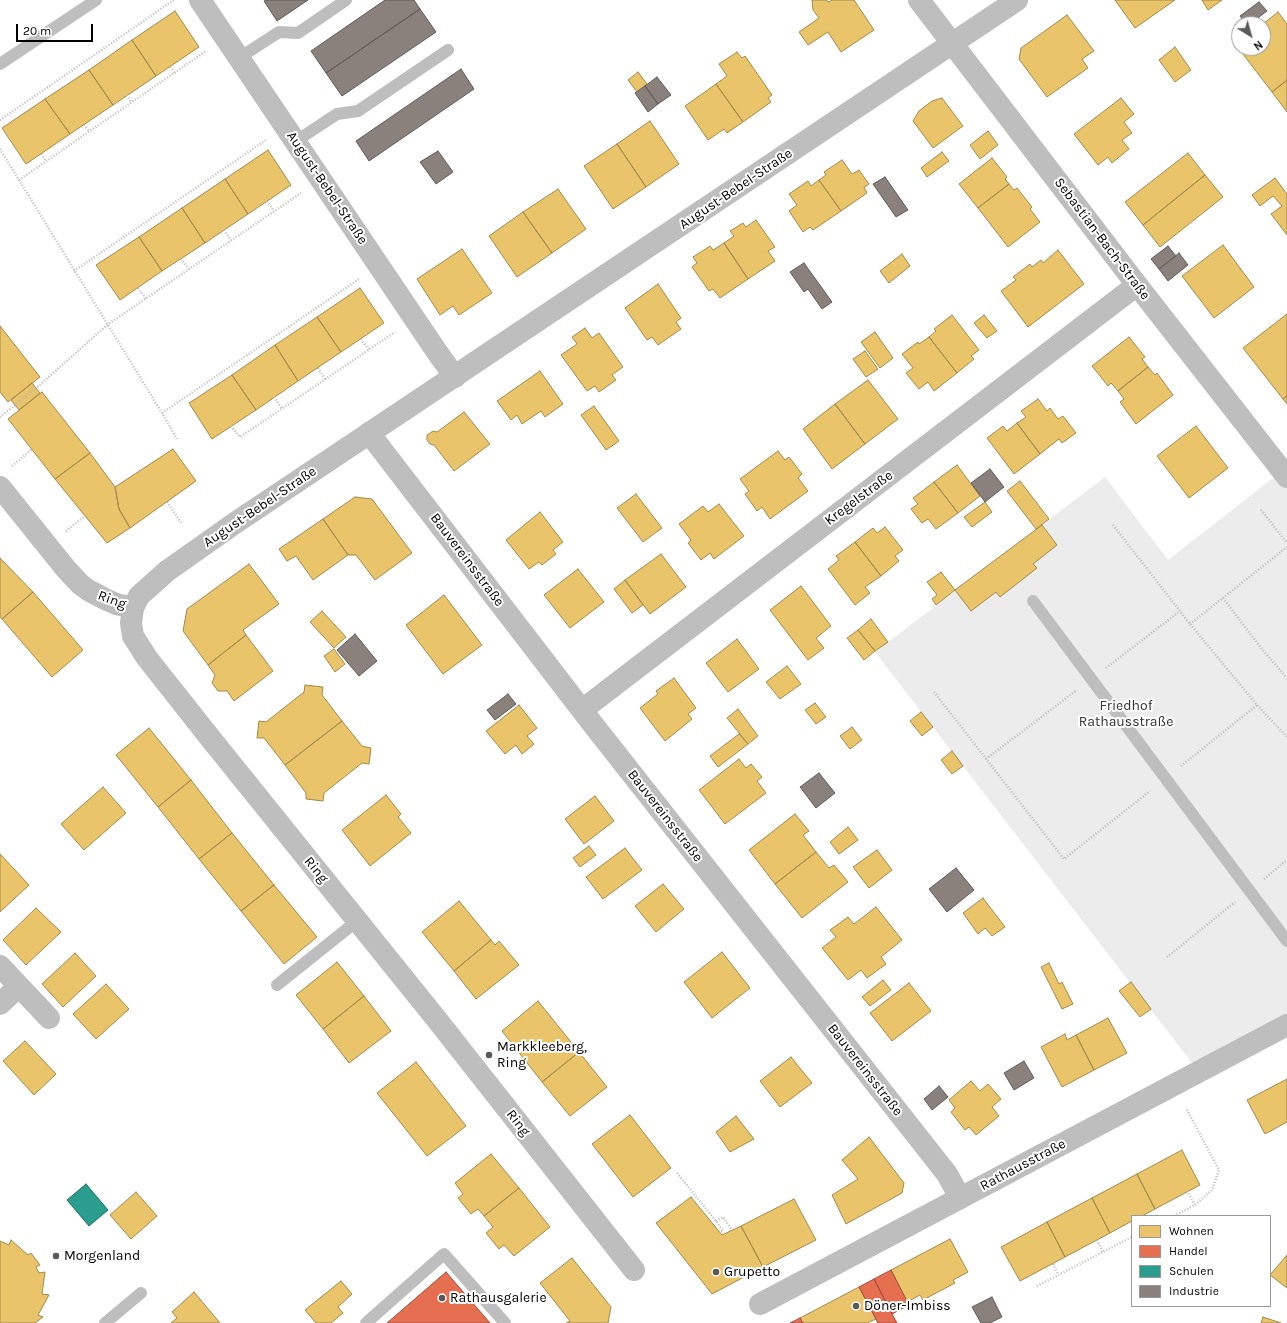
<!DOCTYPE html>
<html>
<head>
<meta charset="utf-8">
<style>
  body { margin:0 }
  #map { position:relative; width:1287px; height:1323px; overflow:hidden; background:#fff; font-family:Karla,sans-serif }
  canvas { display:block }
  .legend { position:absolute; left:1131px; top:1215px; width:140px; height:92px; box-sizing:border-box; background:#fff; border:1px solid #999; margin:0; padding:5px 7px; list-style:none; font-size:12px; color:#000 }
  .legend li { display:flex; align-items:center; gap:8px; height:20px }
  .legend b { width:20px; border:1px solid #999 }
  .north { position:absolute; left:1231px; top:16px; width:40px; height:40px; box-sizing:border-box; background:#fff; border:1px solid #999; border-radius:50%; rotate:143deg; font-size:11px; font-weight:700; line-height:16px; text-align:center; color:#000 }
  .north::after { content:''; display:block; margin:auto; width:14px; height:18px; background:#595959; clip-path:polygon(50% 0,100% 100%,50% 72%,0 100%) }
  .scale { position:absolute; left:16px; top:24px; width:77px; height:18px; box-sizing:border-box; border:2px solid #000; border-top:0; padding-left:5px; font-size:12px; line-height:14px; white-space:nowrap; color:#000; -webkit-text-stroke:3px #fff; paint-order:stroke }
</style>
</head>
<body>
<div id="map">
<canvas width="1287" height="1323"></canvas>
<ul class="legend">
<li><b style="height:11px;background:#e9c46a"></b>Wohnen</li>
<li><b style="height:11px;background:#e76f51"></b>Handel</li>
<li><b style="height:11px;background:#2a9d8f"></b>Schulen</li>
<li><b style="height:11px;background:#8a817c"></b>Industrie</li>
</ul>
<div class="north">N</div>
<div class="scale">20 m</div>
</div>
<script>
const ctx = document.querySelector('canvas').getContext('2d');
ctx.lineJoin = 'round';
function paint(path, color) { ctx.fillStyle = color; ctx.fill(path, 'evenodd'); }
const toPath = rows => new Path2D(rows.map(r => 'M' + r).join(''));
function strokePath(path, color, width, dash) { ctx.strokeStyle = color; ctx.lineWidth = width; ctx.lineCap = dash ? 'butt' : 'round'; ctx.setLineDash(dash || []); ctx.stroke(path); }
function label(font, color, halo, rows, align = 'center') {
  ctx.font = font + ' Karla,sans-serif'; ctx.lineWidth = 4; ctx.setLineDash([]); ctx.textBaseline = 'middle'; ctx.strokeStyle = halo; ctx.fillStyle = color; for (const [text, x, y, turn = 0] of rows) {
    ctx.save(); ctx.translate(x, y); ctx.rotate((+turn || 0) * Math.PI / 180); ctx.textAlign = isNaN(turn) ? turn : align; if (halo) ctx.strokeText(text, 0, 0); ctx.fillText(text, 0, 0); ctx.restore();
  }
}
paint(toPath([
  [1282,471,1287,477,1287,1025,1199,1072,875,652,1105,477,1168,560]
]), '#ececec');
const homes = toPath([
  [812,0,826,0,829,2,832,0,854,0,874,30,841,52,828,32,808,45,799,32,819,18,813,10,812,0],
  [1115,0,1175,0,1135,28,1115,0],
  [1202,0,1222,0,1208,10,1202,0],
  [175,11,199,47,156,76,132,40,175,11],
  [1278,12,1287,24,1287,80,1272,92,1236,45,1239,43,1239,48,1263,48,1263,24,1278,12],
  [1067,15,1094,51,1082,59,1088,68,1047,97,1019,59,1021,48,1067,15],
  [132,40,156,76,113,105,89,70,132,40],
  [1175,47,1191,70,1175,82,1159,60,1175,47],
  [737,52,742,58,745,56,772,95,768,98,771,102,743,122,716,84,727,76,719,64,737,52],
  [89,70,113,105,70,134,45,99,89,70],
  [638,72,647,84,637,92,628,80,638,72],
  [1287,80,1287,112,1272,92,1287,80],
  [716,84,743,122,727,133,724,129,708,140,685,106,716,84],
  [942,98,963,126,933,148,913,121,919,111,932,101,942,98],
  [1121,98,1134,114,1124,122,1132,133,1122,140,1129,149,1112,163,1108,157,1098,165,1074,134,1121,98],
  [45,99,70,134,26,164,2,128,45,99],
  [650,121,679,164,646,187,617,144,650,121],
  [988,131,998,145,980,159,970,145,988,131],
  [617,144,646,187,613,209,584,166,617,144],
  [268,150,291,185,248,214,225,179,268,150],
  [942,152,949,161,927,177,921,168,942,152],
  [1188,153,1205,175,1143,225,1125,202,1188,153],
  [992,158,1007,177,1005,179,1009,184,978,208,959,184,992,158],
  [842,160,852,174,859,170,869,184,864,187,867,193,841,211,819,180,826,175,824,172,842,160],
  [1205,175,1223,197,1160,247,1143,225,1205,175],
  [1275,178,1287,194,1287,235,1271,214,1282,206,1273,196,1260,206,1252,195,1275,178],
  [225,179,248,214,205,243,182,208,225,179],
  [819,180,841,211,813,230,810,227,803,232,789,211,797,205,789,194,808,181,811,186,819,180],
  [1009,184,1014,190,1017,188,1032,207,1030,209,1040,222,1008,247,978,208,1009,184],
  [558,189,586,229,552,253,523,212,558,189],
  [182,208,205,243,162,271,139,237,182,208],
  [523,212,552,253,517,277,489,236,523,212],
  [756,220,775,247,768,251,775,261,748,279,724,243,734,236,730,231,743,223,746,227,756,220],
  [139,237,162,271,120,300,96,265,139,237],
  [724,243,748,279,720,298,713,289,709,291,692,267,697,263,693,257,710,246,713,250,724,243],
  [1223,245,1254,287,1214,318,1182,276,1223,245],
  [462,249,492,293,459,315,453,306,440,315,417,279,462,249],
  [1058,250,1084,284,1028,327,1001,291,1016,280,1013,277,1030,264,1032,267,1041,260,1043,263,1058,250],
  [902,254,910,266,889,283,880,271,902,254],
  [658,284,681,318,676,322,681,329,658,345,652,337,647,340,625,308,658,284],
  [360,288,384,323,341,352,317,317,360,288],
  [1287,314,1287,396,1283,399,1243,348,1287,314],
  [952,315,979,350,971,356,974,359,957,373,929,337,936,331,934,329,952,315],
  [984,315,997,331,987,338,974,323,984,315],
  [317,317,341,352,298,381,275,345,317,317],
  [0,326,40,377,8,402,0,392,0,326],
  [585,328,592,338,599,333,623,367,612,375,616,380,599,392,595,386,587,391,561,355,577,344,572,337,585,328],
  [875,332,893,358,880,368,861,342,875,332],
  [929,337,957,373,934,391,928,382,919,389,906,373,913,368,902,354,918,342,919,344,929,337],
  [1129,337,1145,357,1142,359,1148,367,1118,391,1111,383,1108,386,1092,366,1129,337],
  [275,345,298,381,256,410,232,375,275,345],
  [865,351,878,369,866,377,853,359,865,351],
  [1148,367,1155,375,1157,373,1173,395,1136,424,1120,402,1124,399,1118,391,1148,367],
  [540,371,563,404,545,417,541,411,522,424,517,415,511,420,497,401,540,371],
  [232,375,256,410,212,439,189,403,232,375],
  [868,380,898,419,865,444,835,404,868,380],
  [32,383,40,393,19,410,11,400,32,383],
  [42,392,90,453,55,479,8,419,42,392],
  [1287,396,1287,404,1283,399,1287,396],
  [1038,399,1047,411,1050,408,1058,419,1063,416,1076,433,1062,443,1059,439,1040,454,1017,423,1026,417,1021,411,1038,399],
  [835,404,865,444,832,469,803,429,835,404],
  [594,406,619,441,606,450,581,415,594,406],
  [464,412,490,444,454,471,434,445,430,444,427,440,427,435,433,431,437,432,464,412],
  [1017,423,1040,454,1014,474,987,438,1003,426,1007,431,1017,423],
  [1196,426,1228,468,1189,498,1157,456,1196,426],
  [173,449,196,481,130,528,119,509,115,487,173,449],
  [778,451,785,460,789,457,802,474,798,478,808,491,770,519,762,507,757,511,745,494,749,491,740,479,778,451],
  [90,453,115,487,119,509,130,528,107,543,55,479,90,453],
  [957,465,980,496,958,513,934,482,957,465],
  [1020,481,1049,519,1036,529,1007,491,1020,481],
  [934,482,958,513,936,529,928,519,922,523,911,509,918,504,913,498,934,482],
  [636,494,662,528,643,542,617,508,636,494],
  [355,497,372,499,412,553,375,580,356,555,348,555,323,519,355,497],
  [985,502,992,512,972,527,964,517,985,502],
  [719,504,744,536,714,559,710,553,701,560,688,543,691,540,679,524,703,506,708,512,719,504],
  [540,512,563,542,553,550,556,554,542,565,539,562,529,569,506,540,540,512],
  [323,519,348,555,313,580,296,556,287,561,279,549,323,519],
  [1042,525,1057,545,1033,564,1037,568,1000,597,996,592,971,611,955,590,1042,525],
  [885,527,903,550,895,556,899,561,881,576,855,542,873,528,877,533,885,527],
  [855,542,881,576,865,587,870,593,855,605,828,569,839,560,836,556,855,542],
  [661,554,686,587,650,614,625,580,661,554],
  [0,558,33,592,2,619,0,617,0,558],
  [249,564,279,604,243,630,246,635,208,665,183,631,187,609,249,564],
  [578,569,604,602,570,628,544,595,578,569],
  [941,572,955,590,936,605,932,599,937,595,927,582,941,572],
  [625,580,643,605,632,613,614,589,625,580],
  [801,586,831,626,816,638,824,648,808,660,770,610,801,586],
  [33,592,83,650,52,677,2,619,33,592],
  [444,595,482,645,443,674,406,625,444,595],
  [322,611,346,637,334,648,310,622,322,611],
  [871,619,888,642,875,651,858,630,871,619],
  [858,630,875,651,864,660,847,638,858,630],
  [246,635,273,671,234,701,227,691,218,691,212,683,215,675,208,665,246,635],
  [737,639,759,669,728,692,706,663,737,639],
  [334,649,345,664,335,672,324,656,334,649],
  [787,666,801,684,780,699,766,682,787,666],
  [674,678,696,708,688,714,692,719,665,741,640,708,658,694,656,691,674,678],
  [305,685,323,687,322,695,342,721,285,765,264,738,257,738,259,721,266,722,304,692,305,685],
  [815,703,826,717,816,724,805,710,815,703],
  [519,705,537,728,527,736,534,744,522,754,516,745,505,754,486,731,519,705],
  [738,709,758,736,748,744,727,718,738,709],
  [921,712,933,727,922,736,910,721,921,712],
  [342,721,362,746,371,748,369,764,362,763,324,793,323,801,306,799,306,793,285,765,342,721],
  [852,727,862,740,850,749,840,736,852,727],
  [149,728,191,780,158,807,116,755,149,728],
  [739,734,748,744,718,767,710,756,739,734],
  [952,751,963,766,952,774,941,760,952,751],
  [739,759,746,768,751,764,762,777,757,781,766,793,725,824,699,790,739,759],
  [191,780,232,833,199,859,158,807,191,780],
  [103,787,126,813,84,850,61,824,103,787],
  [386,795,401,814,398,817,411,833,370,866,342,830,386,795],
  [595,796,614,821,584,844,565,819,595,796],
  [795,814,809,831,803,835,816,852,775,884,749,850,795,814],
  [848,827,858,840,839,854,830,842,848,827],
  [232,833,274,885,241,911,199,859,232,833],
  [589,846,596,855,580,867,573,858,589,846],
  [625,848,642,870,603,899,586,877,625,848],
  [877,850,892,870,869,888,853,867,877,850],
  [816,852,829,868,834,865,848,882,802,918,775,884,816,852],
  [0,854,29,885,0,912,0,854],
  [663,884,684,909,656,932,635,906,663,884],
  [274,885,317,937,284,964,241,911,274,885],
  [983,898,1005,927,992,936,985,928,978,934,963,913,983,898],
  [459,901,491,940,454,971,422,932,459,901],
  [876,907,902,940,881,957,886,964,867,978,861,970,848,980,822,948,836,937,830,930,848,917,854,924,876,907],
  [36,908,61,932,26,965,3,940,36,908],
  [491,940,495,945,499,941,519,965,476,999,454,971,491,940],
  [722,952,750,988,712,1018,684,982,722,952],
  [75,953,96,976,63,1007,42,984,75,953],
  [337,962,364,996,323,1029,296,995,337,962],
  [1049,963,1059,984,1062,982,1073,1004,1062,1009,1041,967,1049,963],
  [883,980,891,990,870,1006,862,997,883,980],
  [1131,982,1151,1009,1140,1017,1119,991,1131,982],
  [909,983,931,1011,892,1041,870,1013,909,983],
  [106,984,129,1009,96,1039,73,1014,106,984],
  [364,996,391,1031,349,1063,323,1029,364,996],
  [538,1001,579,1052,542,1082,502,1031,538,1001],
  [1108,1018,1127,1053,1094,1070,1076,1035,1108,1018],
  [1065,1034,1067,1040,1076,1035,1094,1070,1062,1087,1041,1047,1065,1034],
  [25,1041,56,1074,34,1095,3,1061,25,1041],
  [579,1052,607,1087,570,1116,542,1082,579,1052],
  [791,1057,812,1083,780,1107,760,1081,791,1057],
  [416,1062,466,1126,427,1156,377,1093,416,1062],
  [1287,1079,1287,1122,1265,1134,1247,1100,1287,1079],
  [971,1081,980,1091,988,1084,1001,1099,992,1107,999,1116,976,1135,969,1127,965,1130,951,1112,955,1108,949,1100,971,1081],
  [630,1115,671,1168,633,1197,592,1144,630,1115],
  [736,1116,754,1139,730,1152,716,1132,736,1116],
  [869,1137,904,1183,902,1193,846,1224,832,1195,858,1179,842,1160,869,1137],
  [1182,1150,1200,1185,1155,1209,1137,1174,1182,1150],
  [491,1154,519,1188,484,1216,478,1209,471,1214,458,1198,463,1194,455,1183,491,1154],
  [1137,1174,1155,1209,1142,1216,1132,1216,1132,1221,1110,1233,1092,1198,1137,1174],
  [519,1188,550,1227,514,1256,504,1245,499,1249,486,1233,493,1227,484,1216,519,1188],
  [136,1192,157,1216,131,1239,110,1215,136,1192],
  [691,1197,722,1235,741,1226,763,1267,712,1294,656,1223,691,1197],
  [1092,1198,1110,1233,1065,1257,1047,1222,1092,1198],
  [794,1199,816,1240,763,1267,741,1226,794,1199],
  [1047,1222,1065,1257,1020,1281,1001,1247,1047,1222],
  [950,1239,968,1272,953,1280,955,1283,923,1300,920,1295,907,1302,891,1270,950,1239],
  [11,1240,28,1255,31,1253,40,1265,36,1267,39,1273,45,1272,42,1294,49,1295,38,1315,43,1317,35,1323,0,1323,0,1241,9,1245,11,1240],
  [1287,1255,1287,1288,1270,1275,1287,1255],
  [572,1258,611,1307,608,1323,566,1323,570,1321,540,1283,572,1258],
  [341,1281,352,1294,338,1307,343,1313,331,1323,316,1323,305,1310,341,1281],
  [859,1287,876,1319,867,1323,803,1323,800,1318,859,1287],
  [194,1292,220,1323,171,1323,177,1318,172,1312,194,1292],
  [1263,1317,1281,1323,1261,1323,1263,1317]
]);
paint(homes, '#e9c46a');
strokePath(homes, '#a3894a', 1);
const shops = toPath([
  [891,1270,909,1305,892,1314,874,1279,891,1270],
  [446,1272,490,1323,387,1323,446,1272],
  [874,1279,892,1314,897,1323,878,1323,859,1287,874,1279],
  [800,1318,803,1323,790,1323,800,1318]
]);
paint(shops, '#e76f51');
strokePath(shops, '#a24e39', 1);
const schools = toPath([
  [86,1184,108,1210,89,1226,67,1200,86,1184]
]);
paint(schools, '#2a9d8f');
strokePath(schools, '#1d6e64', 1);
const industry = toPath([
  [266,0,308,0,277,21,264,1,266,0],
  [385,0,414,0,420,9,326,73,311,51,385,0],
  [1259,2,1267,11,1250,24,1246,24,1240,16,1259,2],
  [420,9,436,32,342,96,326,73,420,9],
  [461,69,474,89,369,161,356,141,461,69],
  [657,77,671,95,658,104,645,86,657,77],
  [645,86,658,104,648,112,635,93,645,86],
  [438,151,453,172,436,184,420,162,438,151],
  [885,177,908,210,896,217,873,184,885,177],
  [1168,246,1176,256,1159,269,1151,259,1168,246],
  [1179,253,1188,265,1168,281,1159,269,1179,253],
  [804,263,832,302,822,309,808,289,804,292,790,272,804,263],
  [990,469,1004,487,985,502,971,483,990,469],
  [355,634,377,661,359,676,337,650,355,634],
  [508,694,516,704,495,720,487,710,508,694],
  [819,773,835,793,816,808,800,787,819,773],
  [956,868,974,890,947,912,929,889,956,868],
  [1024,1061,1034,1078,1014,1090,1004,1073,1024,1061],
  [939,1086,948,1097,932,1110,924,1099,939,1086],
  [992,1297,1002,1317,990,1323,981,1323,972,1307,992,1297]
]);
paint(industry, '#8a817c');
strokePath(industry, '#615a57', 1);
strokePath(toPath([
  [170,67,175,73],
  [127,95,131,102],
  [0,120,174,0],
  [84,125,89,131],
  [0,149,162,413,177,439],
  [41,154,46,161],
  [19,180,206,51],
  [267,201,274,211],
  [224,230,231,240],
  [181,259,189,269],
  [74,271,266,140],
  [138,288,146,299],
  [361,339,369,350],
  [318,368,325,379],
  [274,397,282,409],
  [162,413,359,279],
  [0,417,41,384,107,325,301,193],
  [231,426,240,437,395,332],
  [12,466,32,449],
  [167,502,182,524],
  [1261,510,1287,543],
  [1113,525,1190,624,1257,705,1287,737],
  [66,531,85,516],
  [1223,598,1261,648,1287,678],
  [1190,624,1287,547],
  [1106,668,1180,611],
  [934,692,1064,859,1150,791],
  [986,759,1077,690],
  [1181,766,1257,705],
  [1264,879,1287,860],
  [1167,957,1235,902],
  [677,1173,716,1221,723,1231,720,1233],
  [1187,1191,1195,1205],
  [1174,1216,1195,1205,1212,1190,1219,1170,1186,1108],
  [716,1221,723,1217,732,1230],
  [1097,1240,1103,1252],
  [1053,1264,1058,1275],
  [1037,1286,1132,1237]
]), '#b9b9b9', 2.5, [1, 2]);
strokePath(toPath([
  [239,58,279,32,298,33,346,0],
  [0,64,96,0],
  [296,141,337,114,358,111,448,50],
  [1033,601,1287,941],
  [277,985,357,921],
  [105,1323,141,1293],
  [366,1323,444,1254,505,1323]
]), '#bebebe', 12);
strokePath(toPath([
  [200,0,437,352,455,377],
  [919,0,1137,285,1287,477],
  [369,433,595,727,947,1174,960,1198],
  [0,487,66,569,80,584,88,590,105,599,116,604,133,608],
  [582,710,1137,285],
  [0,966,49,1018],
  [0,1004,19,986]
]), '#bebebe', 22);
strokePath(toPath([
  [634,1270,438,1021,207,734,147,658,133,636,131,623,133,608,139,596,167,571,235,523,1017,0],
  [760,1304,1287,1025]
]), '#bebebe', 22);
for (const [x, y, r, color] of [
  [489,1055,4,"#595959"],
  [56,1256,4,"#595959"],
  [716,1272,4,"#595959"],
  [442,1298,4,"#595959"],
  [856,1306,4,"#595959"]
]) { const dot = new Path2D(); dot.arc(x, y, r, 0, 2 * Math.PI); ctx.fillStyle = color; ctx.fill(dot); strokePath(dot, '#fff', 1.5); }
label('14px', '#000', '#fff', [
  ["August-Bebel-Straße",327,188,56],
  ["August-Bebel-Straße",736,189,-34],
  ["Sebastian-Bach-Straße",1102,239,53],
  ["Kregelstraße",859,498,-37],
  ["August-Bebel-Straße",260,507,-34],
  ["Bauvereinsstraße",467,560,53],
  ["Ring",112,600,20],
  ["Bauvereinsstraße",665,816,52],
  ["Ring",316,870,51],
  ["Bauvereinsstraße",865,1070,52],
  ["Ring",518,1123,52],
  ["Rathausstraße",1023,1165,-28]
]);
label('14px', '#333', '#fff', [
  ["Friedhof",1126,706],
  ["Rathausstraße",1126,722]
]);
label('14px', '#000', '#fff', [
  ["Markkleeberg,",497,1047],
  ["Ring",497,1063],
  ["Morgenland",64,1256],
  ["Grupetto",724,1272],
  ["Rathausgalerie",450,1298],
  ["Döner-Imbiss",864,1306]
], 'left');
</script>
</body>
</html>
